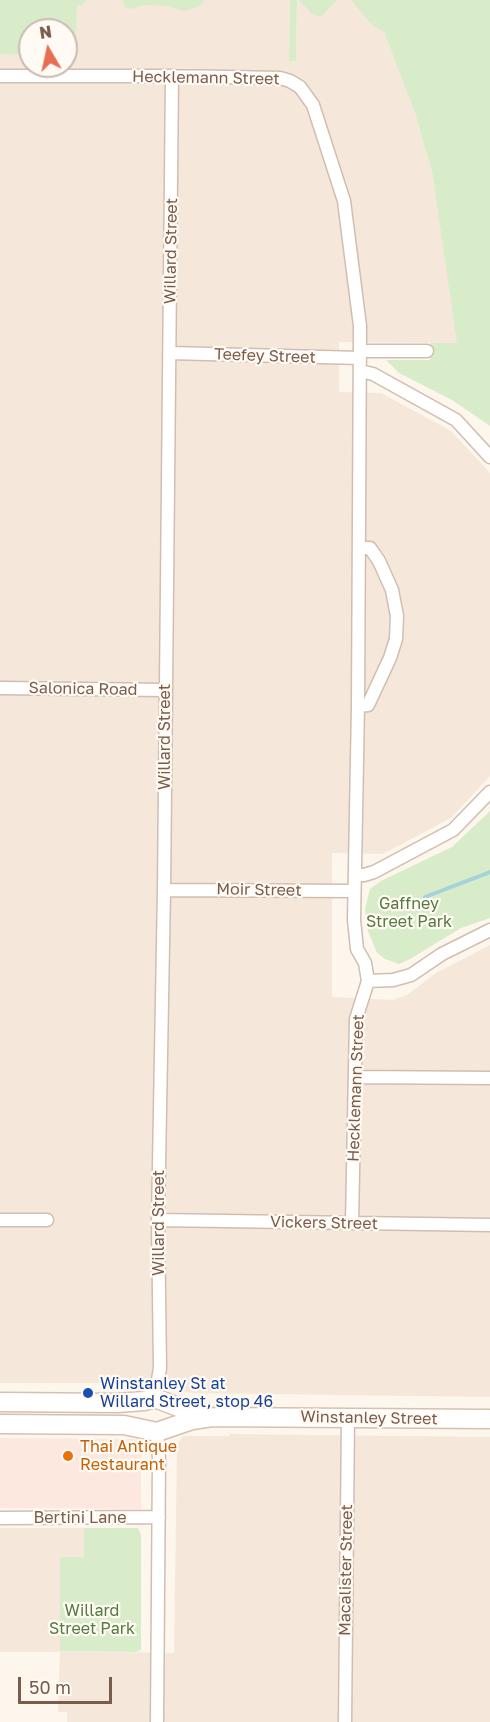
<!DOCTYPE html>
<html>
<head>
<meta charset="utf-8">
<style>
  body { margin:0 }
  #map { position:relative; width:490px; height:1722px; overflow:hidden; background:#fdf6ec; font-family:"Golos Text",sans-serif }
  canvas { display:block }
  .north { position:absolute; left:18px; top:18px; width:60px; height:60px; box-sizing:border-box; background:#fffaf3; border:2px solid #cabbb1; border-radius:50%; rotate:351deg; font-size:16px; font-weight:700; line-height:24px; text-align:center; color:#7a5c4d }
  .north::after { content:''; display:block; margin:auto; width:21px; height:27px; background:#e76f51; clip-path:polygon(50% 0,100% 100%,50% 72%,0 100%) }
  .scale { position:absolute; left:18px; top:1677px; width:94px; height:27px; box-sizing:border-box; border:3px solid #7a5c4d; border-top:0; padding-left:8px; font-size:18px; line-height:21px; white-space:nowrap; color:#7a5c4d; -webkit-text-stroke:4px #fffaf3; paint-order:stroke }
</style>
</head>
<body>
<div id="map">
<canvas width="490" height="1722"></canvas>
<div class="north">N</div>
<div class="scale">50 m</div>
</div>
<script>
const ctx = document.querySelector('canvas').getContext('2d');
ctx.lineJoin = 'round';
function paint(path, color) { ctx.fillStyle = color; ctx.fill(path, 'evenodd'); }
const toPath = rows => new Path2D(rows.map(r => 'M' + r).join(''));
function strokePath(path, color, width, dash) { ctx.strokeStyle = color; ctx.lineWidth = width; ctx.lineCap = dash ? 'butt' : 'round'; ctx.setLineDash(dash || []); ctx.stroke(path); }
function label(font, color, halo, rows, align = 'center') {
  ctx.font = font + ' "Golos Text",sans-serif'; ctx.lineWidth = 4.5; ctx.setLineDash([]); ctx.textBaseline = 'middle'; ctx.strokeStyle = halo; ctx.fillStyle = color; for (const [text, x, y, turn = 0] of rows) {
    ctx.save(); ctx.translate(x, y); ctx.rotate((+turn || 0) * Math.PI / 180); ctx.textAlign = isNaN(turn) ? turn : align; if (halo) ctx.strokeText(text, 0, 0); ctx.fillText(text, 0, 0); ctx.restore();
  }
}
paint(toPath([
  [77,0,290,0,289,60,296,61,297,0,372,0,415,113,432,172,458,343,339,342,339,392,381,393,407,407,451,431,490,473,490,776,451,818,383,854,332,853,332,997,393,1000,407,995,436,973,490,945,490,1397,191,1393,141,1383,0,1383,0,54,30,55,30,66,66,66,66,56,76,56],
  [230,1434,490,1437,490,1722,67,1722,67,1712,58,1712,60,1652,0,1652,0,1528,84,1528,84,1557,60,1557,60,1651,174,1653,177,1445,183,1436,229,1436]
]), '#f5e8da');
paint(toPath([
  [0,1438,141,1439,141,1509,0,1508]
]), '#fde8e0');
paint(toPath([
  [0,0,87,0,81,6,77,4,76,57,66,56,66,30,30,30,30,55,0,54],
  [123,0,204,0,200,6,184,11,168,6,144,5,131,9,125,7],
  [290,0,297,0,296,61,289,61],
  [299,0,337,0,321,17,312,14],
  [351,0,490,0,490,426,452,400,399,373,386,360,430,360,430,343,457,343,432,172,415,113,384,32,373,26],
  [490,811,490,918,461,928,410,959,399,964,385,959,377,953,368,931,365,909,370,889,381,881,452,847],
  [84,1528,138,1528,141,1535,141,1650,136,1652,60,1651,60,1557,84,1557]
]), '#d8ecc9');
strokePath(toPath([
  [425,897,490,872]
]), '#a5d3da', 4);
const street = toPath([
  [0,76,172,76,280,78,290,81,300,87,313,105,344,201,360,326,358,706,354,920,357,949,365,963,368,981,356,1019,352,1223],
  [360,351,427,351],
  [170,353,360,358],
  [360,371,373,374,456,420,490,457],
  [0,688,165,690],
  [358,706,368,705,390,658,396,639,397,616,392,590,379,561,370,548,359,548],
  [355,875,364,875,374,872,453,830,490,792],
  [164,890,354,891],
  [368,981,393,980,411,975,442,954,490,930],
  [355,1077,490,1078],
  [0,1220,47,1220],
  [158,1220,490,1225],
  [155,1398,160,1368,158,1220,164,890,172,76],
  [0,1518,159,1517],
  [157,1722,159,1459,157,1432],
  [345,1722,348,1417]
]);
const secondary = toPath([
  [0,1402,117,1403,144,1401,155,1398,181,1408,208,1416],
  [0,1424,124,1425,157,1432,192,1420,212,1417,490,1419]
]);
strokePath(street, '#d1beb0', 15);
strokePath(secondary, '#d6c0b0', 21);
strokePath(street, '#fff', 12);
strokePath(secondary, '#fff', 18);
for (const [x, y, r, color] of [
  [88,1393,6,"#1a4fb4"],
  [68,1456,6,"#e8710a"]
]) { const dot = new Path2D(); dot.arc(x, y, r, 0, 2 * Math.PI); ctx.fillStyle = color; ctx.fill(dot); strokePath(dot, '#fffaf3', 2); }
label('16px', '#7a5c4d', '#fffaf3', [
  ["Hecklemann Street",206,78,1],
  ["Willard Street",171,251,-89],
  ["Teefey Street",265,356,2],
  ["Salonica Road",83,689,1],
  ["Willard Street",165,737,-90],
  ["Moir Street",259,890,1],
  ["Hecklemann Street",356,1088,-88],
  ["Willard Street",159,1223,-90],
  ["Vickers Street",324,1223,1],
  ["Winstanley Street",369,1418,1],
  ["Bertini Lane",80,1518],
  ["Macalister Street",346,1570,-89]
]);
label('16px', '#537a41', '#fffaf3', [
  ["Gaffney",409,904],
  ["Street Park",409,922],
  ["Willard",92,1611],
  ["Street Park",92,1629]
]);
label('16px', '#164399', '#fffaf3', [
  ["Winstanley St at",100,1384],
  ["Willard Street, stop 46",100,1402]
], 'left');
label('16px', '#c56008', '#fffaf3', [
  ["Thai Antique",80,1447],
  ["Restaurant",80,1465]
], 'left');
</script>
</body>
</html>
